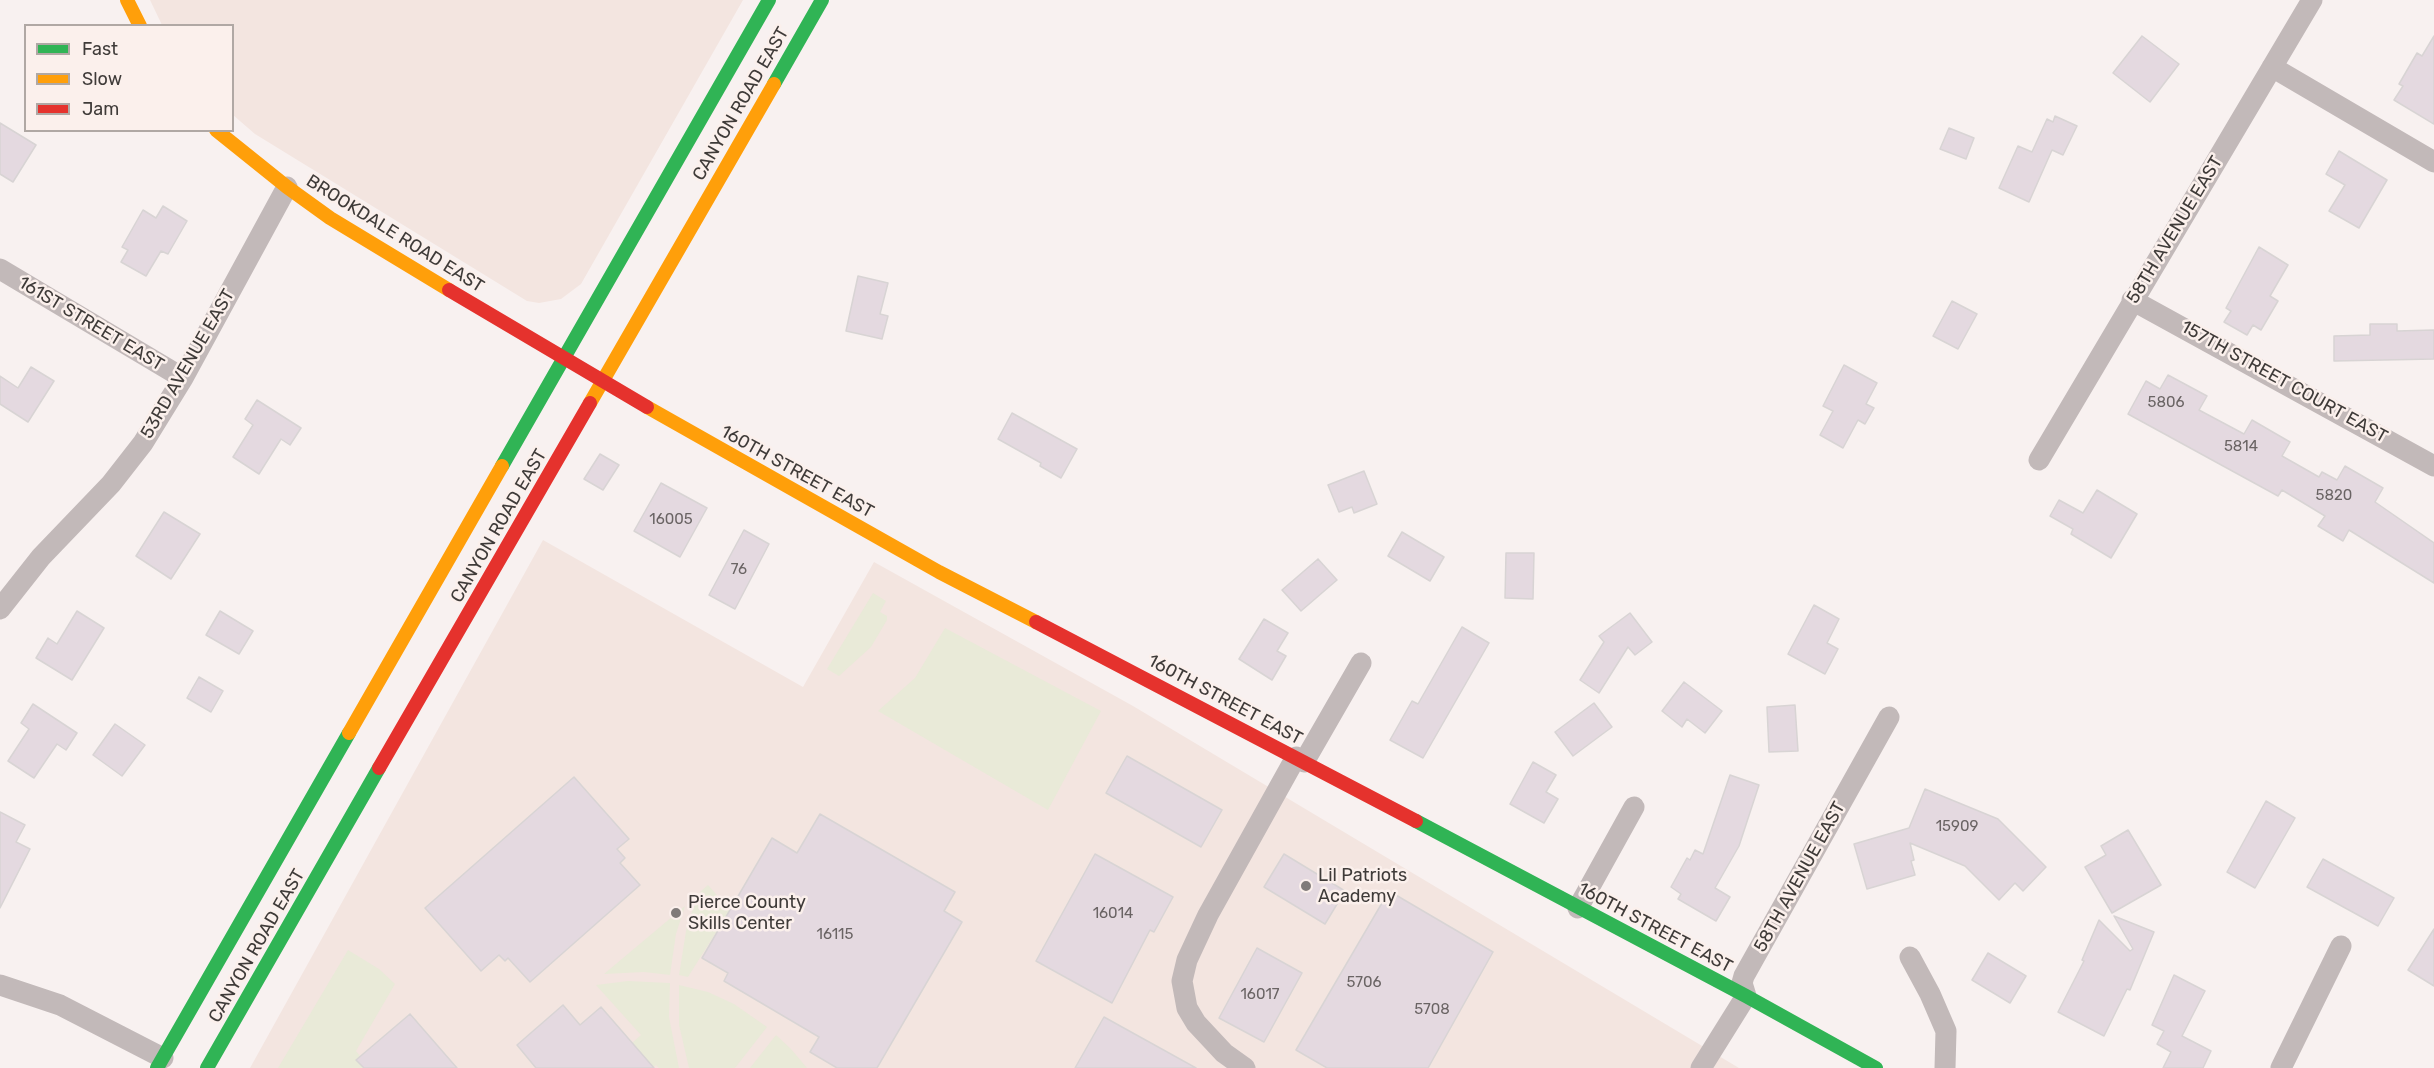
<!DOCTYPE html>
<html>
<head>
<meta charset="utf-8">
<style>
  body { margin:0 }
  #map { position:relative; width:2434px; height:1068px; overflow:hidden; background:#f8f1f0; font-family:Rubik,sans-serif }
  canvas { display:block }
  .legend { position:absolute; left:24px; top:24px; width:210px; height:108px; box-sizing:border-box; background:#fbf0ec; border:2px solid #b0a8a4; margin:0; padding:8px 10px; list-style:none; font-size:18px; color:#3f3b39 }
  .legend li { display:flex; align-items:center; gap:12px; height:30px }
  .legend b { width:30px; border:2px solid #b0a8a4 }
</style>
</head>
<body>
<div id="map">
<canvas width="2434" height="1068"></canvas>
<ul class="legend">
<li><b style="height:8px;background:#30b455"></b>Fast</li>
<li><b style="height:8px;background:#ff9f0a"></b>Slow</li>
<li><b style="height:8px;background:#e5322d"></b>Jam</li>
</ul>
</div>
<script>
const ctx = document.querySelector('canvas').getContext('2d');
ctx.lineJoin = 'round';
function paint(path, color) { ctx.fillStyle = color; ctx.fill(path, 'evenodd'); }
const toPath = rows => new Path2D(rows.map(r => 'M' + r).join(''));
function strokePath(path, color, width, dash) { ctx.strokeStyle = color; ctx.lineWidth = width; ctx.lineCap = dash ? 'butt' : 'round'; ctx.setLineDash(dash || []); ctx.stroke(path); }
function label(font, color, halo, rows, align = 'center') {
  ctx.font = font + ' Rubik,sans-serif'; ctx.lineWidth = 5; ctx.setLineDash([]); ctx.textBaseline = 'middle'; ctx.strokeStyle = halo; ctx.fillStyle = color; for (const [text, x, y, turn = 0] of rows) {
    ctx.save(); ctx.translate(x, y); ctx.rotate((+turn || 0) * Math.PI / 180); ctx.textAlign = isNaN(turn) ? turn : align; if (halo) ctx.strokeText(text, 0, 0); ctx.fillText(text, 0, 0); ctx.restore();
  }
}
paint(toPath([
  [150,0,743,0,581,284,561,299,539,303,527,301,255,134,233,115,232,26,162,25],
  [543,540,803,687,874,562,1133,706,1739,1068,250,1068]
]), '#f3e5e0');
paint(toPath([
  [873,593,886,601,880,612,887,616,887,620,871,647,839,676,827,669],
  [945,628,1101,711,1048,810,878,711,915,678],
  [708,885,730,910,688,977,679,975,687,925,699,893],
  [685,906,676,934,670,975,644,972,604,974],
  [348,950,379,969,395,984,356,1051,360,1056,356,1060,364,1068,278,1068],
  [628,981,670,983,669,1017,679,1068,659,1068,656,1065,654,1067,632,1043,641,1035,596,985],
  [679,985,708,992,734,1004,767,1027,735,1068,689,1068,679,1025],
  [776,1035,791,1049,807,1068,750,1068]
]), '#e9ead8');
const building = toPath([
  [2142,36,2179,64,2150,102,2113,73,2142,36],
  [2434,36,2434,124,2394,100,2403,86,2399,84,2417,53,2422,56,2434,36],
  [2055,116,2077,126,2063,155,2052,150,2029,202,1999,188,2018,146,2032,152,2047,119,2053,122,2055,116],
  [0,123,36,145,13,182,0,174,0,123],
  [1949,128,1974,138,1966,159,1940,149,1949,128],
  [2339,151,2387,180,2359,228,2329,211,2345,185,2326,174,2339,151],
  [163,206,187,221,168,254,161,251,146,276,121,262,128,250,122,247,143,210,156,218,163,206],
  [2259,247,2288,265,2270,296,2278,301,2261,330,2253,325,2247,335,2224,322,2231,311,2226,308,2259,247],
  [858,276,888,283,880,314,888,316,882,339,846,331,858,276],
  [1952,301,1977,314,1958,349,1933,336,1952,301],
  [2370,324,2397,324,2397,331,2434,330,2434,359,2334,361,2334,336,2370,335,2370,324],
  [1844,365,1877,383,1866,404,1874,408,1865,424,1858,420,1843,448,1820,435,1833,411,1823,406,1844,365],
  [31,367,54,381,28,422,0,404,0,376,18,388,31,367],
  [2168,375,2207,396,2199,410,2244,434,2252,420,2290,442,2282,456,2319,477,2322,472,2337,480,2345,466,2383,488,2375,502,2434,543,2434,583,2349,530,2343,541,2318,526,2325,516,2282,490,2278,496,2128,414,2146,381,2160,389,2168,375],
  [257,400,301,428,290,445,281,439,259,474,233,457,253,425,245,419,257,400],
  [1012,413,1077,449,1061,478,1040,466,1041,463,998,439,1012,413],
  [600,454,619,465,603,490,584,479,600,454],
  [1364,471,1377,504,1354,513,1352,507,1339,512,1328,485,1364,471],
  [661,483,707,508,680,557,634,531,661,483],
  [2097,490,2137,514,2111,558,2071,534,2073,529,2050,516,2059,500,2083,513,2097,490],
  [164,512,200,534,171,579,136,556,164,512],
  [744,530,769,544,735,609,709,595,744,530],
  [1402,532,1444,557,1430,581,1388,556,1402,532],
  [1506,553,1534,553,1533,599,1505,598,1506,553],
  [1318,559,1337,580,1301,611,1282,590,1318,559],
  [1814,605,1839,619,1827,643,1838,649,1825,674,1788,654,1814,605],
  [77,611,104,628,72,680,36,658,48,638,57,644,77,611],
  [220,611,253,631,239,654,206,635,220,611],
  [1630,613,1652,642,1635,655,1628,647,1599,693,1580,680,1604,642,1599,636,1630,613],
  [1264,619,1288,633,1277,651,1286,656,1272,680,1239,659,1264,619],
  [1462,627,1489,643,1423,758,1390,740,1412,701,1418,704,1462,627],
  [199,677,223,691,211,712,187,698,199,677],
  [1684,682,1722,711,1705,733,1687,719,1682,727,1662,711,1684,682],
  [1594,703,1612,727,1573,756,1555,732,1594,703],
  [33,704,77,733,66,750,57,744,34,778,8,761,29,729,21,723,33,704],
  [1795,705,1798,751,1769,752,1767,707,1795,705],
  [115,724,145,745,122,776,93,755,115,724],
  [1127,756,1222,810,1201,847,1106,793,1127,756],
  [1533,762,1556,775,1546,792,1558,799,1544,823,1510,804,1533,762],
  [1730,775,1759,785,1739,846,1715,888,1730,897,1716,921,1678,899,1681,894,1671,887,1687,858,1690,860,1695,850,1703,854,1730,775],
  [574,777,629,839,617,849,625,858,620,863,640,885,530,982,508,958,505,961,499,955,481,971,425,908,574,777],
  [1925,789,1998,819,2046,867,2023,891,2015,883,1999,900,1965,866,1910,843,1914,860,1911,861,1915,875,1867,889,1854,844,1909,828,1925,789],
  [2266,801,2295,818,2255,888,2227,872,2266,801],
  [0,812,25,825,16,842,30,849,0,908,0,812],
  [820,814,955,892,944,911,962,922,877,1068,837,1068,810,1052,819,1037,724,981,728,973,702,958,772,838,797,853,820,814],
  [2128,830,2161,885,2112,913,2085,867,2106,855,2101,846,2128,830],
  [1095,854,1173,897,1154,932,1150,930,1112,1003,1036,961,1095,854],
  [1284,854,1345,891,1325,924,1264,887,1284,854],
  [2323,859,2394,898,2378,926,2307,887,2323,859],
  [1389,891,1493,952,1428,1068,1327,1068,1296,1050,1389,891],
  [2114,916,2154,932,2130,990,2127,989,2104,1036,2058,1012,2084,961,2082,960,2099,920,2130,951,2133,949,2114,916],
  [2434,929,2434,986,2408,970,2434,929],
  [1257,948,1302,973,1264,1042,1219,1018,1257,948],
  [1988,953,2026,976,2010,1003,1972,980,1988,953],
  [2174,975,2205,991,2182,1036,2211,1051,2203,1068,2163,1068,2171,1052,2157,1044,2164,1031,2152,1025,2174,975],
  [563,1005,580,1025,601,1007,654,1068,536,1068,517,1045,563,1005],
  [410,1014,457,1068,364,1068,356,1060,410,1014],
  [1104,1017,1196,1068,1075,1068,1104,1017]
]);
paint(building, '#e4d9e0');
strokePath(building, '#d8d4d4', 1.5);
strokePath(toPath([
  [2272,67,2434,162],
  [0,269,183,378],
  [2132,300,2434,466],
  [2039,460,2312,0],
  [0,609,41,557,111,484,143,443,183,378,287,187],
  [1304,762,1361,663],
  [1578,908,1634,807],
  [1910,957,1930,994,1946,1031,1945,1068],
  [0,985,60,1005,163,1058],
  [1245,1068,1224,1053,1196,1023,1187,1008,1182,981,1187,960,1208,915,1296,757],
  [1701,1068,1746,996,1742,983,1744,976,1889,717],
  [2281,1068,2341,946]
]), '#c2b9b9', 21);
strokePath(toPath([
  [774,84,822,0],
  [502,466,769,0],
  [1416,821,1746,996,1876,1068],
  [157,1068,349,733],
  [207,1068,379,768]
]), '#30b455', 14);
strokePath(toPath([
  [127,0,140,26],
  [216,130,287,187,330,218,449,290],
  [590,403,774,84],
  [647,407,939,572,1036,622],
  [349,733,502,466]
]), '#ff9f0a', 14);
strokePath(toPath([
  [449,290,647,407],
  [1036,622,1416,821],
  [379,768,590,403]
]), '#e5322d', 14);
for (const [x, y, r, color] of [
  [1306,886,6,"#807b79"],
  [676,913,6,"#807b79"]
]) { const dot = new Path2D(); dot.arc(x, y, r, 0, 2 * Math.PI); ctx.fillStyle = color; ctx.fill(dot); strokePath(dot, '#fbf0ec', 2); }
label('15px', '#6a6464', null, [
  ["5806",2166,403],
  ["5814",2241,447],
  ["5820",2334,496],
  ["16005",671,520],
  ["76",739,570],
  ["15909",1957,827],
  ["16014",1113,914],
  ["16115",835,935],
  ["5706",1364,983],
  ["16017",1260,995],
  ["5708",1432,1010]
]);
label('18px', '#3f3b39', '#fbf0ec', [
  ["CANYON ROAD EAST",741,104,-60],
  ["58TH AVENUE EAST",2175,230,-59],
  ["BROOKDALE ROAD EAST",395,234,32],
  ["161ST STREET EAST",91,324,31],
  ["53RD AVENUE EAST",188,364,-60],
  ["157TH STREET COURT EAST",2284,382,29],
  ["160TH STREET EAST",797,472,29],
  ["CANYON ROAD EAST",499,526,-60],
  ["160TH STREET EAST",1225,700,28],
  ["58TH AVENUE EAST",1800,877,-61],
  ["160TH STREET EAST",1655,928,28],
  ["CANYON ROAD EAST",257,946,-60]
]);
label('18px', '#3f3b39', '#fbf0ec', [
  ["Lil Patriots",1318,876],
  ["Academy",1318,897],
  ["Pierce County",688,903],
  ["Skills Center",688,924]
], 'left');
</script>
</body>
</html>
